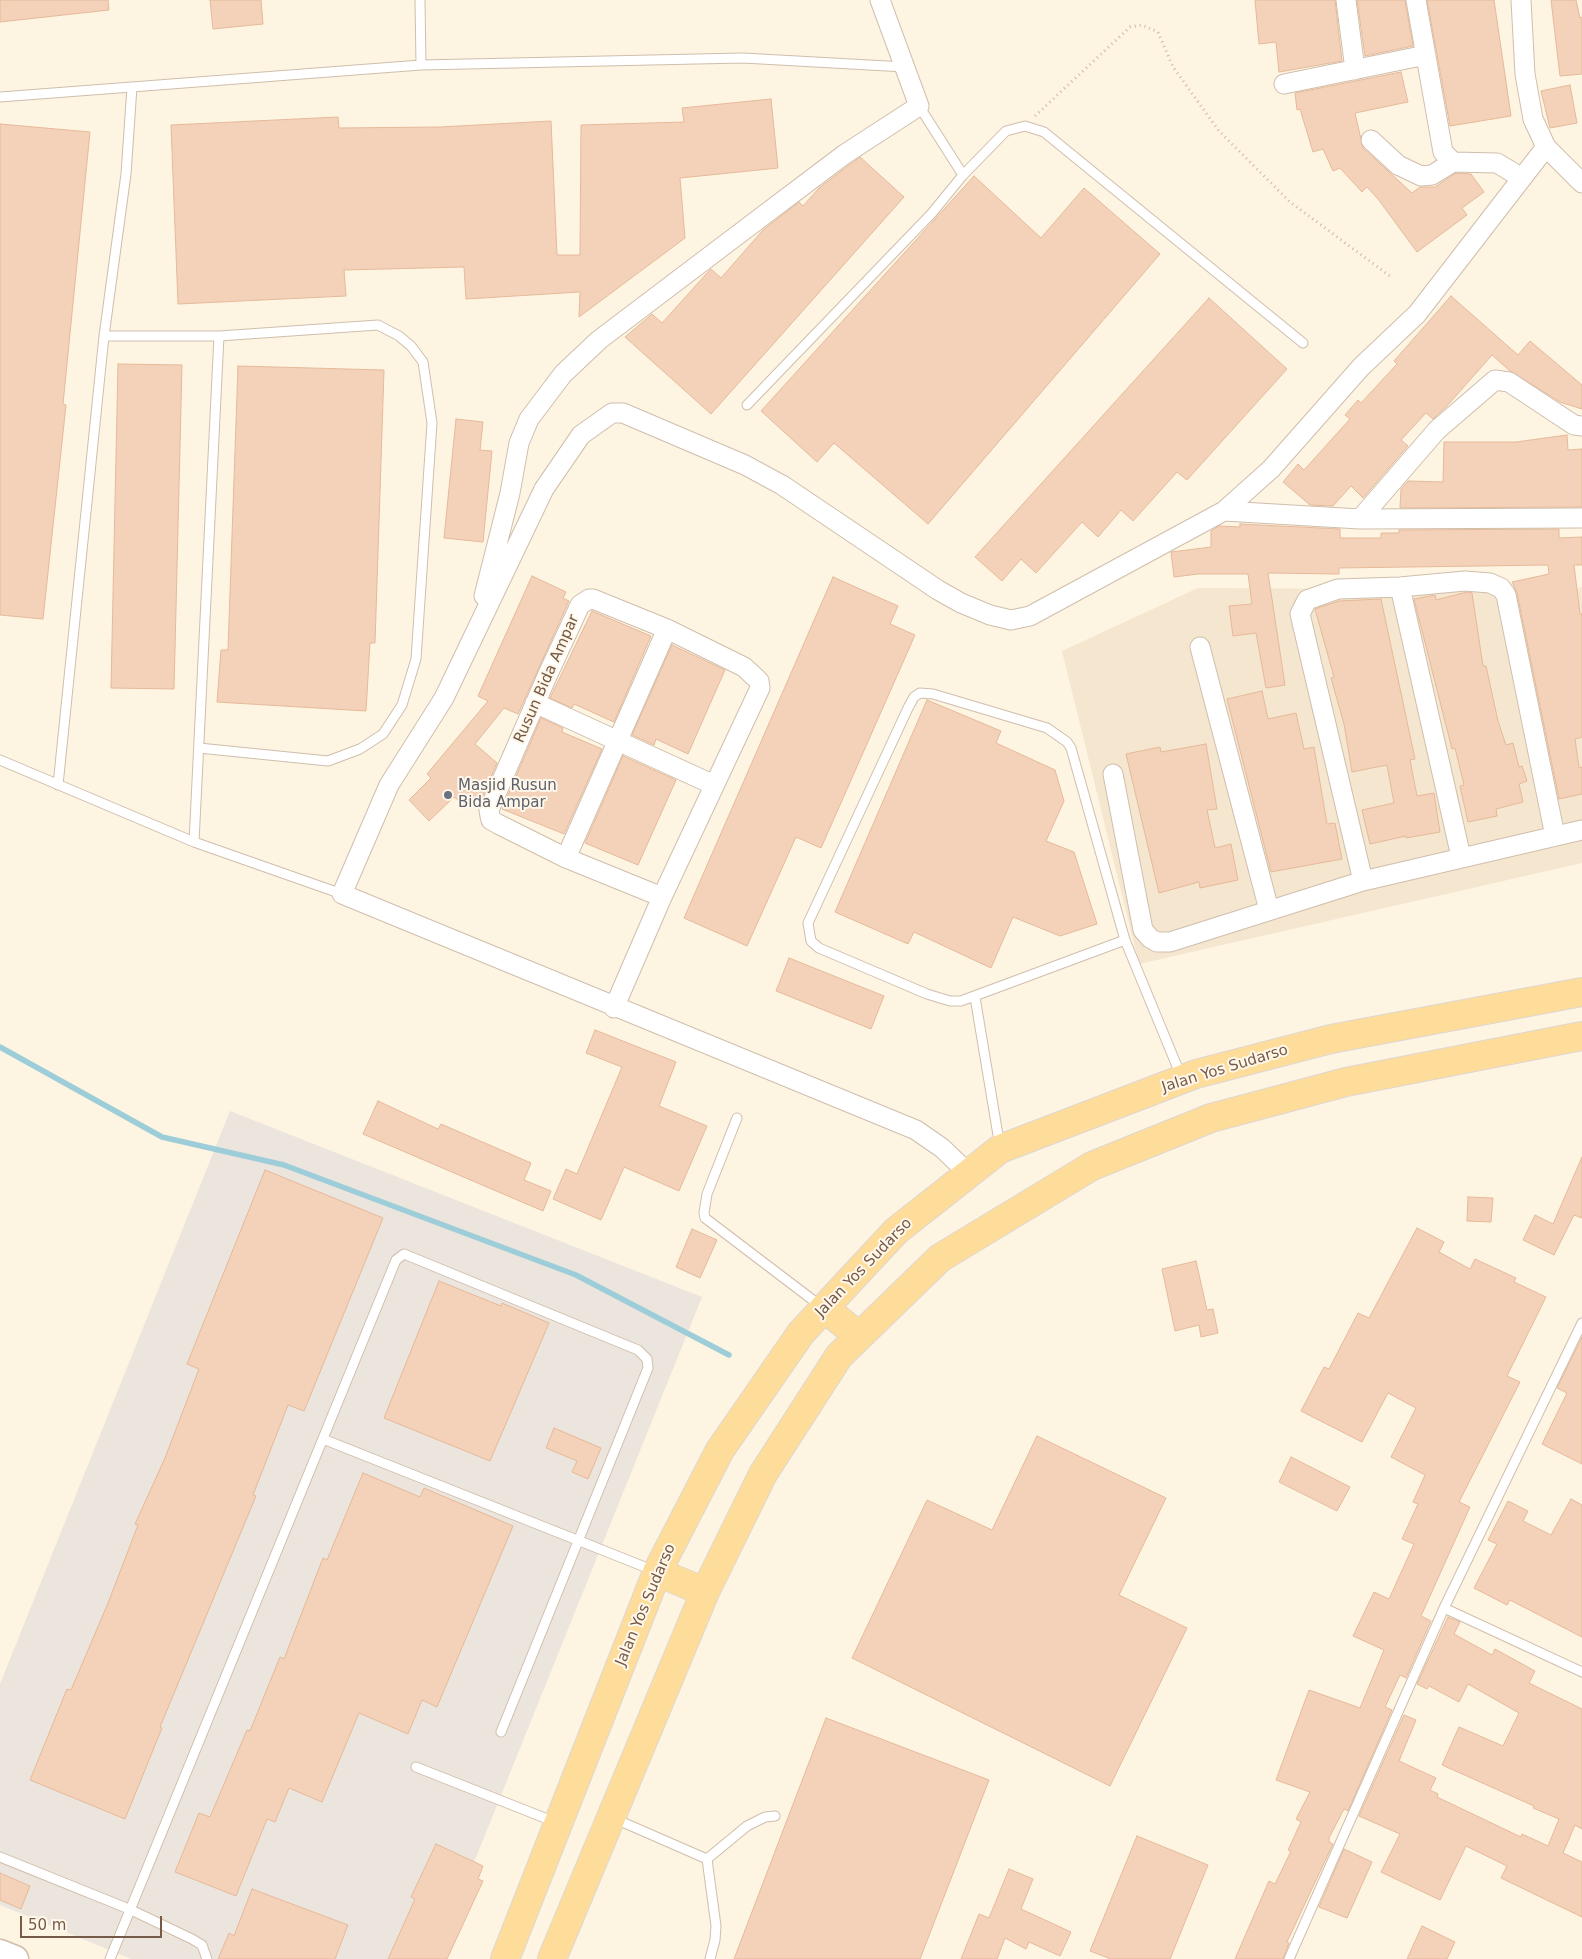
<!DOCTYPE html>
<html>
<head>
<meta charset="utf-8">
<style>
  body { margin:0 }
  #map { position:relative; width:1582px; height:1959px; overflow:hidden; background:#fdf4e2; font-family:"DejaVu Sans",sans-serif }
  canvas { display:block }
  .scale { position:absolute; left:20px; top:1916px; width:142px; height:22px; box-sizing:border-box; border:2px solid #755a48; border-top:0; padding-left:6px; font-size:15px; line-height:18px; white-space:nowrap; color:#755a48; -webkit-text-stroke:4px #fff7e9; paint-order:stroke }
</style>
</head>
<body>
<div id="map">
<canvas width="1582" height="1959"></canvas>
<div class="scale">50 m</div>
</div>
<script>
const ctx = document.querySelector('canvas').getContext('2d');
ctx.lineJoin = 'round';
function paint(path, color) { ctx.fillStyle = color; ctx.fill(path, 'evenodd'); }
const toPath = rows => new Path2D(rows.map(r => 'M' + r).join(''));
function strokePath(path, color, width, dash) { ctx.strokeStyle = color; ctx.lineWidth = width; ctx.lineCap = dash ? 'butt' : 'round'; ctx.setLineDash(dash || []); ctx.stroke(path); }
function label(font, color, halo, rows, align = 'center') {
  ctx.font = font + ' "DejaVu Sans",sans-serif'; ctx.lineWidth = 4; ctx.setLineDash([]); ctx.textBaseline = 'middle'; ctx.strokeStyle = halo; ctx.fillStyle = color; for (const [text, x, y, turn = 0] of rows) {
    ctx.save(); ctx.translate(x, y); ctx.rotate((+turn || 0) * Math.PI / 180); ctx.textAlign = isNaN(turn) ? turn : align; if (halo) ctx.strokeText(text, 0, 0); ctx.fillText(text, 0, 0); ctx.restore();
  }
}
paint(toPath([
  [1582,587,1582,863,1139,964,1062,651,1198,588,1569,590]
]), '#f5e6d0');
paint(toPath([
  [230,1111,702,1297,435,1959,131,1959,0,1905,0,1684]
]), '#ece5dd');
strokePath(toPath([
  [0,1047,162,1137,284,1165,576,1275,729,1355]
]), '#9ccdd9', 5.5);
const building = toPath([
  [0,0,108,0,109,10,0,22,0,0],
  [210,0,261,0,263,24,213,29,210,0],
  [1255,0,1335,0,1342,61,1279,72,1276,42,1259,44,1255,0],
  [1357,0,1405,0,1413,46,1365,56,1357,0],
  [1427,0,1494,0,1511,116,1450,126,1427,0],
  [1551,0,1576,0,1580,18,1582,17,1582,74,1560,76,1551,0],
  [1401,72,1408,102,1355,113,1363,148,1412,193,1420,187,1435,187,1456,173,1471,174,1484,192,1462,208,1467,215,1417,252,1378,199,1367,187,1362,192,1340,168,1333,171,1323,149,1313,152,1300,109,1297,110,1295,93,1401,72],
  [1570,85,1577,123,1550,128,1541,91,1570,85],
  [771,99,778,168,680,178,685,238,579,317,580,292,466,299,464,267,344,270,346,296,178,304,171,125,338,117,339,128,440,127,551,121,557,255,580,255,581,125,684,122,682,108,771,99],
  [0,124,90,132,63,404,66,405,43,619,0,615,0,124],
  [860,157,904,197,711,414,625,337,652,314,662,323,708,272,711,269,721,278,763,230,799,202,803,206,819,188,860,157],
  [974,176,1041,238,1084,188,1160,254,928,524,834,443,817,462,761,411,974,176],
  [1451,296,1518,355,1530,341,1582,385,1582,409,1560,402,1510,371,1492,355,1447,406,1433,419,1426,413,1401,440,1408,446,1363,498,1351,486,1333,506,1310,505,1283,482,1298,464,1304,470,1350,419,1345,415,1358,400,1361,403,1397,364,1394,361,1451,296],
  [1209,298,1287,369,1187,480,1177,472,1133,521,1121,510,1098,537,1082,522,1036,573,1021,559,1002,581,975,557,1209,298],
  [118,364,182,365,174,689,111,688,118,364],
  [238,366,384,370,375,643,370,643,366,711,217,702,221,650,228,650,238,366],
  [456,419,483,422,480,450,492,451,483,542,444,538,456,419],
  [1567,435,1568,450,1582,449,1582,507,1400,508,1401,489,1408,481,1443,482,1444,442,1516,442,1567,435],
  [1240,524,1340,529,1340,538,1381,538,1381,533,1399,533,1399,530,1559,529,1559,538,1582,537,1582,565,1574,565,1580,614,1582,614,1582,737,1575,739,1579,768,1582,767,1582,794,1559,799,1517,593,1512,582,1549,574,1548,565,1339,568,1339,574,1268,573,1285,685,1266,688,1256,633,1233,636,1229,606,1252,604,1248,574,1198,574,1174,577,1171,552,1211,547,1211,531,1219,526,1240,527,1240,524],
  [532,576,566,592,563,598,569,601,518,714,504,708,475,744,497,763,481,800,474,797,466,807,454,797,429,821,409,800,431,778,427,774,488,701,478,696,532,576],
  [833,577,898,606,890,624,915,635,821,848,796,837,747,946,684,918,833,577],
  [1467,592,1472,593,1483,666,1486,666,1498,721,1506,745,1513,743,1519,767,1522,766,1527,781,1519,784,1523,802,1496,809,1497,816,1468,822,1460,786,1464,785,1455,748,1452,749,1414,599,1435,595,1436,600,1467,592],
  [1381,599,1415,759,1410,760,1417,796,1434,793,1440,832,1406,838,1406,836,1370,844,1362,810,1394,803,1387,765,1352,772,1344,724,1331,678,1334,677,1315,609,1339,601,1381,599],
  [592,611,651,636,614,722,574,704,572,708,550,698,592,611],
  [672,645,725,670,688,754,656,739,654,745,632,735,672,645],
  [1262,691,1268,719,1296,713,1304,749,1314,747,1327,824,1335,823,1342,859,1271,872,1227,699,1262,691],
  [927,700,1001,731,996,743,1055,770,1064,801,1046,841,1074,852,1097,924,1060,936,1013,917,991,968,914,932,908,944,835,912,927,700],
  [541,718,563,728,562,732,602,749,564,834,502,809,541,718],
  [1206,744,1217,809,1207,810,1215,848,1231,844,1238,880,1200,888,1199,882,1159,893,1126,754,1160,747,1161,752,1206,744],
  [623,756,676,780,638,865,585,843,623,756],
  [789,958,884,996,871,1029,776,991,789,958],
  [595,1030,676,1062,659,1106,707,1126,679,1191,624,1167,601,1220,553,1199,566,1169,577,1174,622,1067,586,1053,595,1030],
  [378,1101,438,1129,441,1124,531,1163,524,1180,551,1191,543,1211,363,1134,378,1101],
  [1582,1157,1582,1218,1574,1215,1554,1255,1523,1240,1535,1215,1553,1224,1582,1157],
  [265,1170,383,1218,304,1411,288,1405,253,1495,256,1496,160,1727,162,1728,125,1819,30,1780,67,1689,71,1690,108,1603,138,1525,135,1524,165,1458,199,1369,187,1364,265,1170],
  [1468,1197,1493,1198,1491,1222,1467,1221,1468,1197],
  [1417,1228,1444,1242,1439,1252,1470,1269,1475,1259,1516,1278,1514,1282,1546,1297,1507,1376,1520,1382,1459,1502,1470,1507,1421,1616,1431,1621,1406,1678,1400,1675,1385,1707,1392,1710,1348,1811,1344,1809,1329,1838,1329,1842,1333,1844,1287,1942,1289,1943,1283,1959,1235,1959,1269,1881,1275,1884,1291,1851,1288,1850,1301,1822,1296,1819,1310,1792,1276,1780,1309,1690,1360,1708,1384,1650,1353,1636,1374,1592,1389,1599,1414,1544,1402,1539,1418,1504,1413,1502,1425,1475,1391,1457,1416,1408,1388,1393,1362,1442,1301,1411,1324,1367,1329,1369,1358,1313,1369,1318,1417,1228],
  [692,1229,717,1240,700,1278,676,1267,692,1229],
  [1196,1261,1207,1310,1213,1309,1218,1333,1201,1337,1199,1325,1175,1331,1162,1269,1196,1261],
  [439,1281,501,1306,502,1303,549,1323,490,1461,384,1418,439,1281],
  [1582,1337,1582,1464,1542,1444,1567,1393,1557,1388,1582,1337],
  [554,1428,601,1448,588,1479,572,1472,577,1461,546,1448,554,1428],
  [1037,1436,1166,1498,1119,1595,1187,1628,1110,1786,852,1658,927,1500,992,1530,1037,1436],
  [1291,1457,1350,1487,1337,1511,1279,1482,1291,1457],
  [363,1473,420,1497,424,1488,513,1526,437,1707,422,1700,408,1734,359,1713,322,1802,289,1788,275,1822,267,1819,236,1896,175,1872,199,1813,210,1817,247,1730,250,1731,280,1657,284,1659,323,1558,327,1560,363,1473],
  [1571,1499,1582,1505,1582,1637,1510,1600,1507,1605,1474,1588,1497,1544,1488,1540,1508,1501,1528,1511,1523,1521,1551,1535,1571,1499],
  [1448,1617,1460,1622,1454,1634,1492,1655,1495,1649,1535,1671,1529,1683,1582,1709,1582,1829,1575,1825,1563,1853,1582,1862,1582,1917,1501,1878,1507,1866,1466,1846,1440,1900,1381,1872,1400,1834,1359,1816,1404,1715,1416,1720,1399,1761,1436,1778,1430,1790,1438,1794,1437,1797,1521,1837,1522,1834,1548,1846,1559,1819,1533,1808,1534,1806,1442,1765,1459,1727,1503,1746,1519,1713,1468,1684,1459,1702,1429,1686,1427,1689,1417,1684,1448,1617],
  [826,1718,989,1780,920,1959,734,1959,826,1718],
  [1137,1836,1208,1865,1170,1959,1111,1959,1090,1951,1137,1836],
  [436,1844,483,1866,478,1879,483,1881,447,1959,388,1959,415,1899,411,1897,436,1844],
  [1344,1849,1372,1862,1347,1918,1319,1907,1344,1849],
  [1009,1869,1033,1879,1021,1909,1071,1932,1060,1956,1029,1942,1026,1949,1005,1938,997,1959,961,1959,979,1914,989,1918,1009,1869],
  [0,1873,30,1886,21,1909,0,1900,0,1873],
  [252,1889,348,1925,335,1959,218,1959,229,1933,234,1936,252,1889],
  [1422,1926,1455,1942,1447,1959,1407,1959,1422,1926]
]);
paint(building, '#f3d2b9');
strokePath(building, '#e6b999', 1);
const lane = toPath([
  [420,0,421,65,743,58,905,67],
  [0,97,421,65],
  [963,175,1006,131,1025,126,1044,132,1303,343],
  [104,336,219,336,378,325,399,336,411,346,423,362,432,423,416,659,402,705,383,734,360,749,328,761,199,748],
  [747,405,932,213,963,175,919,106],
  [920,693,933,694,1047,728,1067,742,1071,748,1125,940,961,1001,950,1001,927,994,819,948,811,941,808,923,908,708,914,697,920,693],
  [0,760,194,842,342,894],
  [58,785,104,336,126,174,132,87],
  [194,842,219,336],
  [1125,940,1181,1076],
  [975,997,1000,1147],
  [737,1118,707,1194,704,1213,705,1218,822,1307],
  [323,1439,655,1571],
  [1444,1608,1582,1672],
  [416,1767,555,1822],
  [613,1818,707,1859,747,1826,765,1817,775,1816],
  [0,1857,129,1909,192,1939,202,1945,207,1959],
  [707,1859,716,1926,715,1940,710,1959],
  [110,1959,396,1260,404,1254,638,1350,647,1359,648,1368,501,1732],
  [1289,1959,1444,1608,1582,1323]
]);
const street = toPath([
  [1346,0,1355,70],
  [1416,0,1443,152,1453,162,1497,163,1522,178],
  [1521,0,1525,74,1533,119,1546,147,1582,183],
  [1284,84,1426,55],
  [1371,140,1398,165,1421,176,1432,175,1453,162],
  [1224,511,1360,519,1437,430,1495,380,1509,382,1574,425,1582,426],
  [1360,519,1582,518],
  [1400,587,1461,857],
  [484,596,510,493,519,443,529,419,563,374,599,340,760,218,845,154,919,106,880,0],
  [1200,647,1269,910],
  [535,703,714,785],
  [1113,774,1143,930,1150,938,1157,942,1170,942,1363,881,1582,830],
  [566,858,667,629],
  [1363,881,1300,614,1307,600,1338,589,1400,587,1465,581,1490,583,1501,588,1506,595,1555,836],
  [614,1008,662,897,760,688,759,681,744,667,667,629,593,599,589,599,580,605,548,674,489,810,490,816,491,820,498,824,566,858,662,897],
  [968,1173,942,1148,916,1130,342,894,389,785,444,698,544,489,581,435,612,413,623,413,745,465,782,485,938,590,961,603,990,615,1011,620,1030,616,1224,511,1271,469,1361,367,1417,314,1546,147]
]);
const secondary = toPath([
  [0,1953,15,1959]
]);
const primary = toPath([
  [824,1308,859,1336],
  [657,1572,705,1592],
  [505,1959,657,1572,720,1450,801,1333,896,1231,1000,1149,1196,1074,1331,1039,1582,992],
  [552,1959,705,1592,763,1474,839,1356,940,1258,1092,1166,1211,1118,1346,1082,1582,1036]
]);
strokePath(lane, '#d0beac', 11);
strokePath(street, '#d0beac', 21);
strokePath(secondary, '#d4bda9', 29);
strokePath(primary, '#ded7d3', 30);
strokePath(toPath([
  [1035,116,1130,27,1142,25,1158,32,1173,67,1219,131,1290,202,1390,276]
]), '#d8b69c', 3, [1, 4]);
strokePath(lane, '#fff', 9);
strokePath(street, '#fff', 19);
strokePath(secondary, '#fff', 26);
strokePath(primary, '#fedc99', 28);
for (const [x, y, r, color] of [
  [448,795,5,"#6b7280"]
]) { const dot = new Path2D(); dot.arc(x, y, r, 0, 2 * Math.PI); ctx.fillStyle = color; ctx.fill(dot); strokePath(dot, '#fff7e9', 2); }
label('15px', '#755a48', '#fff7e9', [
  ["Rusun Bida Ampar",547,679,-66],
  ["Jalan Yos Sudarso",1225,1069,-17],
  ["Jalan Yos Sudarso",864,1268,-46],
  ["Jalan Yos Sudarso",646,1605,-67]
]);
label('15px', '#5b616d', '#fff7e9', [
  ["Masjid Rusun",458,786],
  ["Bida Ampar",458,803]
], 'left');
</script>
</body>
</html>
